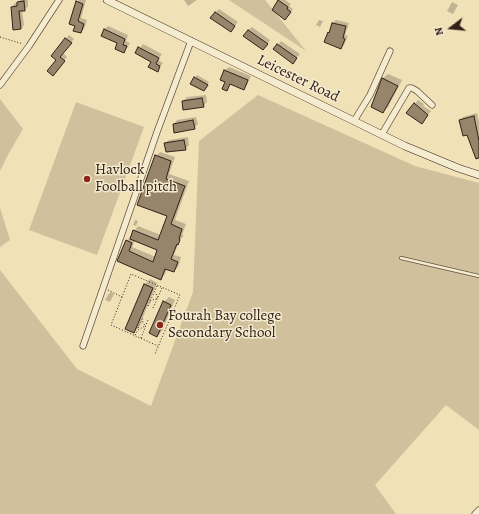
<!DOCTYPE html>
<html>
<head>
<meta charset="utf-8">
<style>
  body { margin:0 }
  #map { position:relative; width:479px; height:514px; overflow:hidden; background:#f0e1b7; font-family:Alegreya,serif }
  canvas { display:block }
  .north { position:absolute; left:431px; top:8px; width:40px; height:40px; -webkit-text-stroke:3px #f5ecd0; paint-order:stroke; rotate:254deg; font-size:11px; font-weight:700; line-height:16px; text-align:center; color:#342019 }
  .north::after { content:''; display:block; margin:auto; width:14px; height:18px; background:#342019; clip-path:polygon(50% 0,100% 100%,50% 72%,0 100%) }
</style>
</head>
<body>
<div id="map">
<canvas width="479" height="514"></canvas>
<div class="north">N</div>
</div>
<script>
const ctx = document.querySelector('canvas').getContext('2d');
ctx.lineJoin = 'round';
function paint(path, color) { ctx.fillStyle = color; ctx.fill(path, 'evenodd'); }
const toPath = rows => new Path2D(rows.map(r => 'M' + r).join(''));
function strokePath(path, color, width, dash) { ctx.strokeStyle = color; ctx.lineWidth = width; ctx.lineCap = dash ? 'butt' : 'round'; ctx.setLineDash(dash || []); ctx.stroke(path); }
function label(font, color, halo, rows, align = 'center') {
  ctx.font = font + ' Alegreya,serif'; ctx.lineWidth = 3; ctx.setLineDash([]); ctx.textBaseline = 'middle'; ctx.strokeStyle = halo; ctx.fillStyle = color; for (const [text, x, y, turn = 0] of rows) {
    ctx.save(); ctx.translate(x, y); ctx.rotate((+turn || 0) * Math.PI / 180); ctx.textAlign = isNaN(turn) ? turn : align; if (halo) ctx.strokeText(text, 0, 0); ctx.fillText(text, 0, 0); ctx.restore();
  }
}
paint(toPath([
  [229,0,265,0,306,51],
  [258,95,415,166,479,183,479,430,446,405,375,485,396,514,0,514,0,270,77,369,151,406,193,292,199,141],
  [0,99,23,129,9,153,0,171],
  [76,102,144,127,97,255,29,230],
  [0,208,10,240,0,247]
]), '#d0c09c');
paint(toPath([
  [20,0,28,0,28,6,25,10,22,10,24,25,21,29,12,7,15,3,18,3],
  [79,0,86,0,81,18,87,20,84,29,81,32,76,25,77,2],
  [184,0,197,0,188,6],
  [280,0,285,0,291,4,289,6,293,9,288,16,273,10],
  [452,2,458,5,453,14,447,11],
  [219,9,238,22,234,27,216,12],
  [319,20,323,21,320,27,316,25],
  [336,20,349,23,345,35,348,36,344,45,341,48,328,33,331,30,332,23],
  [108,26,128,35,126,41,130,43,127,48,124,51,118,43,104,30],
  [252,27,270,40,267,45,248,30],
  [69,35,74,39,63,53,67,57,56,71,57,60,52,56],
  [281,41,300,54,293,62,278,45],
  [143,44,162,54,158,60,163,63,157,71,152,61,136,53],
  [229,67,251,76,247,85,244,89,231,83,226,90,226,81,222,79,225,70],
  [388,74,402,80,388,107,383,112,372,106,383,78],
  [197,75,209,82,206,88,195,78],
  [206,95,207,102,203,106,183,101,187,97],
  [418,100,424,104,423,106,431,111,422,122,408,112],
  [477,113,479,122,479,157,460,120,463,117],
  [196,117,198,124,194,128,174,124,177,120],
  [188,137,189,145,185,149,165,143,169,140],
  [160,152,175,157,169,174,189,181,175,220,186,224,182,235,184,235,179,242,174,255,181,257,178,267,174,271,167,269,165,274,161,279,119,261,127,241,138,226,161,235,168,216,156,156],
  [135,240,158,250,156,257,132,247],
  [135,220,138,221,136,226,133,225],
  [150,279,157,283,139,327,134,332,126,329,145,284],
  [110,292,114,294,110,302,105,300],
  [169,297,175,300,162,331,157,336,164,302]
]), '#0003');
const building = toPath([
  [278,0,288,7,287,9,291,12,285,20,272,10,278,0],
  [24,1,25,11,19,11,21,29,13,30,11,7,17,6,17,2,24,1],
  [76,1,83,4,78,21,84,24,81,33,73,31,75,26,69,24,76,1],
  [215,12,235,26,231,32,210,18,215,12],
  [332,23,346,26,343,38,345,39,341,49,324,42,328,32,329,33,332,23],
  [104,29,125,39,123,45,127,46,124,53,115,49,117,43,101,36,104,29],
  [248,30,268,44,263,50,243,36,248,30],
  [65,38,72,43,60,57,65,61,53,76,47,71,56,60,51,56,65,38],
  [277,44,297,58,293,64,273,49,277,44],
  [138,47,159,58,156,64,160,66,158,72,148,67,151,62,135,53,138,47],
  [224,70,248,80,244,90,230,84,227,91,222,89,225,82,220,80,224,70],
  [194,77,208,85,204,91,190,84,194,77],
  [382,78,398,86,383,113,371,107,382,78],
  [202,98,204,107,183,110,182,101,202,98],
  [414,103,428,115,422,124,406,113,414,103],
  [474,116,479,141,479,158,476,159,467,135,463,136,459,120,474,116],
  [193,120,195,129,174,133,173,124,193,120],
  [184,140,186,150,166,152,164,143,184,140],
  [155,155,171,161,166,179,185,186,171,224,182,229,179,239,180,240,178,245,177,244,171,259,178,262,174,272,165,269,161,280,117,261,126,240,132,243,129,251,153,262,157,250,130,239,133,230,158,240,167,216,137,205,155,155],
  [144,284,153,288,134,333,125,329,144,284],
  [163,301,171,305,157,337,149,333,163,301]
]);
paint(building, '#96846b');
strokePath(building, '#342019', 1);
const lane = toPath([
  [401,258,479,276]
]);
const street = toPath([
  [0,85,29,46,59,0],
  [354,121,370,95,390,51],
  [382,134,409,88,412,88,417,91,432,105],
  [83,346,157,132,191,41],
  [475,514,479,510]
]);
const secondary = toPath([
  [107,0,405,146,458,168,479,175]
]);
strokePath(lane, '#635040', 4);
strokePath(street, '#635040', 7);
strokePath(secondary, '#342019', 8);
strokePath(toPath([
  [0,37,23,44],
  [108,290,122,297,131,274,180,295,155,354],
  [122,297,111,325,158,346],
  [150,301,158,298,155,292],
  [148,306,157,286],
  [153,308,162,288],
  [138,328,142,320],
  [135,335,138,330,145,326,142,320,143,318],
  [141,338,148,320]
]), '#342019', 1, [1, 2]);
strokePath(lane, '#f5ecd0', 2.5);
strokePath(street, '#f5ecd0', 5.5);
strokePath(secondary, '#f5ecd0', 7);
for (const [x, y, r, color] of [
  [87,179,4,"#8f2418"],
  [160,325,4,"#8f2418"]
]) { const dot = new Path2D(); dot.arc(x, y, r, 0, 2 * Math.PI); ctx.fillStyle = color; ctx.fill(dot); strokePath(dot, '#f5ecd0', 1.5); }
label('15px', '#342019', '#f5ecd0', [
  ["Leicester Road",298,79,26]
]);
label('15px', '#342019', '#f5ecd0', [
  ["Havlock",95,170],
  ["Foolball pitch",95,187],
  ["Fourah Bay college",168,316],
  ["Secondary School",168,333]
], 'left');
</script>
</body>
</html>
